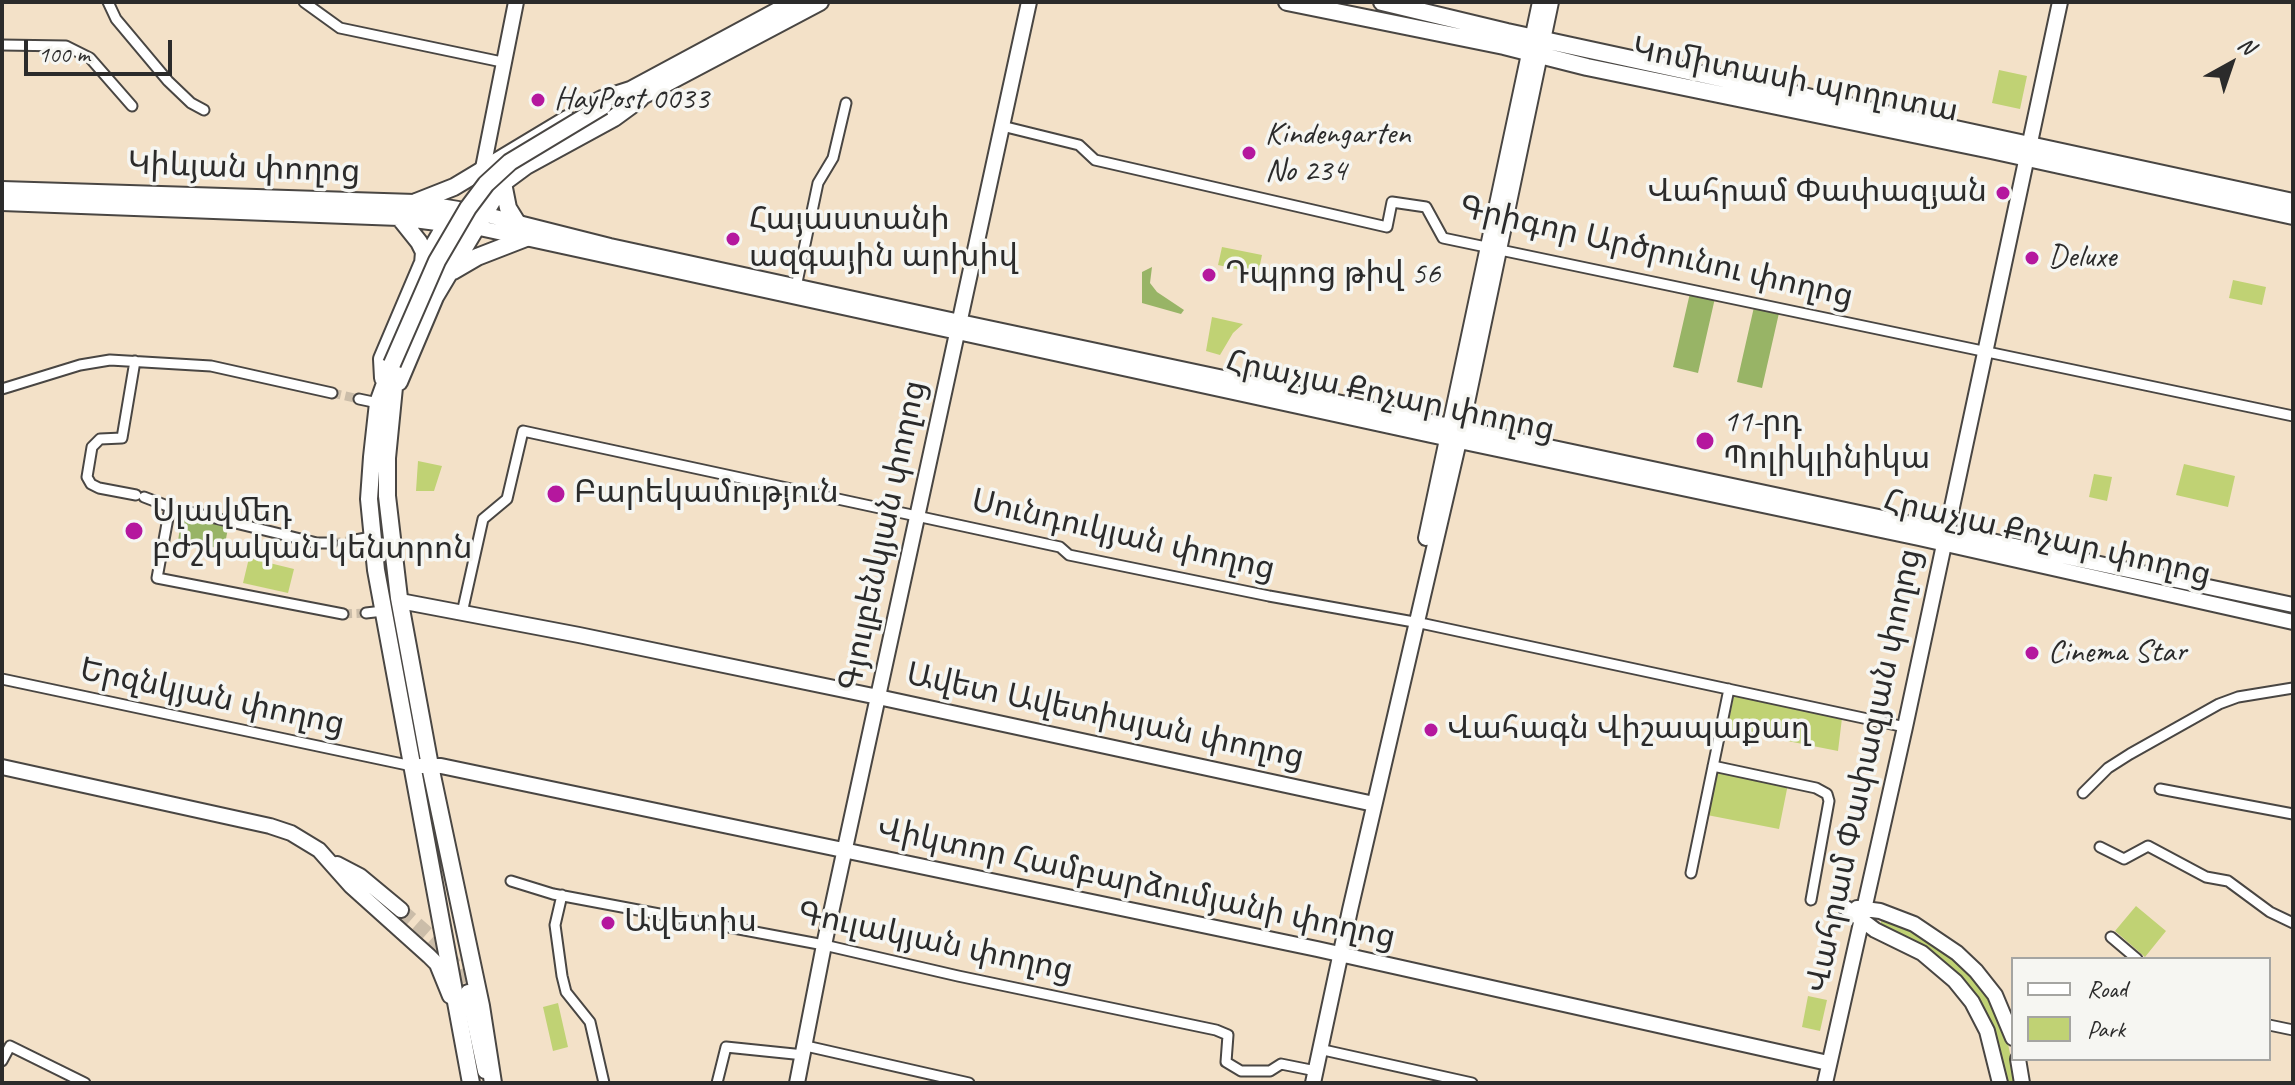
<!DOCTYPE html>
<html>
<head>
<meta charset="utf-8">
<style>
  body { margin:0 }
  #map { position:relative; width:2295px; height:1085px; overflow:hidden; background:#f3e1c8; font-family:Caveat,sans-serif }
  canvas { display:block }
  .frame { position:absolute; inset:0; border:4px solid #2b2b2b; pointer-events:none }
  .legend { position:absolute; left:2011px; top:957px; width:260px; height:104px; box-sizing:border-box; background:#f6f6f2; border:2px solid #a5a5a2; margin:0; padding:10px 14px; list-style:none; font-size:24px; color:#2b2b2b }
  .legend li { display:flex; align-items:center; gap:16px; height:40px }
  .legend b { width:40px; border:2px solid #a5a5a2 }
  .north { position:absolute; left:2191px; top:24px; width:80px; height:80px; -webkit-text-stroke:6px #f6f6f2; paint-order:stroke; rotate:40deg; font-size:22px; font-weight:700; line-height:32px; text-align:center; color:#2b2b2b }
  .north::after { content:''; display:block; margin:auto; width:28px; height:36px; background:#2b2b2b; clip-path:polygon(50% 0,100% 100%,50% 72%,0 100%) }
  .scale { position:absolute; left:24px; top:40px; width:148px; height:36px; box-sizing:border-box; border:4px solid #2b2b2b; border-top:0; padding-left:10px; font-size:24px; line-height:28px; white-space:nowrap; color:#2b2b2b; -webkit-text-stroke:6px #f6f6f2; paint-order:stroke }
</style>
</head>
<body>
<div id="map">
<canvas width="2295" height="1085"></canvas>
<div class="frame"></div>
<ul class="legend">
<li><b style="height:10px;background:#fff"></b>Road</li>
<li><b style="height:22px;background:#c0d274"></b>Park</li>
</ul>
<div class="north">N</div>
<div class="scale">100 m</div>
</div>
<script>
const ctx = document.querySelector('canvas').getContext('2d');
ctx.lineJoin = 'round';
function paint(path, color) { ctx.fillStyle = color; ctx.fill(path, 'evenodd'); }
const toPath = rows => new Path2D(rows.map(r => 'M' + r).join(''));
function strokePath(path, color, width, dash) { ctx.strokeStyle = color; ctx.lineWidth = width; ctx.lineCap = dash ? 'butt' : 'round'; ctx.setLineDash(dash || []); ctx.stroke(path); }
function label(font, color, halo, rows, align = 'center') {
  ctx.font = font + ' Caveat,"Noto Sans Armenian",sans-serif'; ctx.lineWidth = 7; ctx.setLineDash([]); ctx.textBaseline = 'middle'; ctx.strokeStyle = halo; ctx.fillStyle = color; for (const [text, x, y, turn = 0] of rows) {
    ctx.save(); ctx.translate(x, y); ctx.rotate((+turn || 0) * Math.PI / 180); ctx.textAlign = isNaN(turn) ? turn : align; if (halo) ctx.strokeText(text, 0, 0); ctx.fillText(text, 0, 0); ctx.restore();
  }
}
paint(toPath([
  [1999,70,2027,76,2020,109,1992,103],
  [1222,247,1262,255,1258,274,1218,265],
  [2233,280,2266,287,2262,305,2229,298],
  [1212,317,1243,324,1233,333,1220,355,1206,351],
  [418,461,442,466,434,491,416,491],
  [2184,464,2235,476,2228,507,2176,495],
  [2094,474,2112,477,2107,501,2089,497],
  [249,558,294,569,288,593,243,583],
  [1734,696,1842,718,1838,751,1727,729],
  [1716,769,1788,784,1779,829,1707,815],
  [2136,906,2166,931,2145,957,2115,931],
  [1884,917,1908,927,1942,947,1976,981,1989,999,2006,1034,2016,1083,2006,1083,2001,1055,1989,1020,1921,945,1881,926,1881,920],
  [1808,996,1827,1000,1820,1031,1802,1027],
  [558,1003,568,1047,553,1051,543,1007]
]), '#c0d274');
paint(toPath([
  [1152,267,1150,283,1157,292,1184,310,1181,314,1142,303,1142,272],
  [1690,293,1715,298,1698,373,1673,367],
  [1754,307,1779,313,1762,388,1737,382],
  [182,515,229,523,224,549,178,541]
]), '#98b466');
strokePath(toPath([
  [332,393,359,399],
  [332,543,355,540],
  [343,614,366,613]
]), '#cbbda9', 9, [9, 4.5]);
strokePath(toPath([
  [401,910,443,947,457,968,468,992]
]), '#cbbda9', 14, [14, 7]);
const street = toPath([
  [108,2,116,19,168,81,191,103,204,110],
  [304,2,340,28,502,62],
  [2,45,66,46,90,58,132,106],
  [1002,126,1079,145,1095,160,1387,227,1392,202,1426,207,1443,238,2293,416],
  [796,287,818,183,833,158,846,103],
  [135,361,122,438,100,439,92,447,87,477,91,484,99,488,136,495],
  [2,389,80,365,110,360,211,366,332,393],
  [359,399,378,403],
  [144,497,170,507],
  [355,540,372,537],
  [332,543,317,543,170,507,157,578,343,614],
  [366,613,383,611],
  [462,613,483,519,507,499,523,431,1060,547,1069,555,1269,596,1425,624,1905,727],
  [2,679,412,766],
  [1713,766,1816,788,1827,794,1829,801,1811,900],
  [2160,789,2293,814],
  [2083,793,2108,768,2130,754,2219,704,2238,697,2293,688],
  [2100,847,2124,859,2148,846,2206,877,2228,881,2270,912,2293,923],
  [1691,873,1729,689],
  [511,881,553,894,824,945,958,976,1216,1030,1228,1035,1226,1062,1241,1071,1270,1071,1281,1064,1316,1071],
  [562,895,555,925,562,976,566,992,590,1022,604,1083],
  [2111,937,2137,959],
  [2269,1025,2293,1030],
  [806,1046,969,1083],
  [1319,1049,1472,1083],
  [2,1061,10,1046,85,1083],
  [717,1083,726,1047,804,1055]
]);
const secondary = toPath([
  [483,168,516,2],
  [483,214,610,246,960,322,2293,605],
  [475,227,1431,435,1919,538,2293,622],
  [1426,538,1540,2],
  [400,601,579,635,878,697,1374,804],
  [420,766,441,766,1317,949,1828,1063],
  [2,767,270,826,291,833,319,850,351,886,429,956,437,964,450,996],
  [337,864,360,876,401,910],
  [1846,908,1875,930,1922,953,1955,981,1972,1002,1987,1031,2000,1083],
  [1857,908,1880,911,1914,924,1957,953,1976,971,1995,995,2013,1038],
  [468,992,485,1071],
  [2018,1059,2022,1083],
  [797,1083,824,945,1029,2],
  [1313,1083,1350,910,1459,441,1551,2],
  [1825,1083,1905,727,2060,2]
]);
const primary = toPath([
  [1287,2,1504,46,1587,67,1991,150,2293,216],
  [1382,2,1507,32,2293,202],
  [623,94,794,2],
  [631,102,820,2],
  [587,107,602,99,630,90],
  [503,183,508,208,516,221],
  [2,190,415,203,483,214],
  [2,202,399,217,475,227],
  [416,202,454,187,567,119],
  [399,217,419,242,424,252,423,264],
  [453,271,477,257,526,238],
  [392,364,378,403,372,457,369,499,376,570,471,1083],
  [396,367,387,458,387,496,399,598,430,766,481,1006,493,1083],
  [383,378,382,359,422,265,450,217],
  [399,382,435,297,503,183,526,166,614,118,640,99]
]);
strokePath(street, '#494643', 13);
strokePath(secondary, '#494643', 18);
strokePath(primary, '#494643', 20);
strokePath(street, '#fff', 9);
strokePath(secondary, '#fff', 14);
strokePath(primary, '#fff', 16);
const primaryBridge = toPath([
  [392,364,437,261,468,208,486,184,510,162,603,106]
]);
strokePath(primaryBridge, '#494643', 20, []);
strokePath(primaryBridge, '#fff', 16);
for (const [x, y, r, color] of [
  [538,100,8,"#b5179e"],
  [1249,153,8,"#b5179e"],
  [2003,193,8,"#b5179e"],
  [733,239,8,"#b5179e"],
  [2032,258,8,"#b5179e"],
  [1209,275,8,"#b5179e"],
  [1705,441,10,"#b5179e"],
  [556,494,10,"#b5179e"],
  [134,531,10,"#b5179e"],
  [2032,653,8,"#b5179e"],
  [1431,730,8,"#b5179e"],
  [608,923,8,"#b5179e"]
]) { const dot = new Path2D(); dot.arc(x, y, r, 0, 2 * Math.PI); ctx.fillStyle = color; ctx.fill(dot); strokePath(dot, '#f6f6f2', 3); }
label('32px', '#2b2b2b', '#f6f6f2', [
  ["Կոմիտասի պողոտա",1795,81,11],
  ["Կիևյան փողոց",244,169,2],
  ["Գրիգոր Արծրունու փողոց",1656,253,13],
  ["Հրաչյա Քոչար փողոց",1390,397,12],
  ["Գյուլբենկյան փողոց",884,536,-78],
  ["Սունդուկյան փողոց",1123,536,13],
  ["Հրաչյա Քոչար փողոց",2047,539,13],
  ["Երզնկյան փողոց",212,698,12],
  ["Ավետ Ավետիսյան փողոց",1105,717,12],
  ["Վահրամ Փափազյան փողոց",1865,771,-78],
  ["Վիկտոր Համբարձումյանի փողոց",1136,884,12],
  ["Գուլակյան փողոց",935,943,12]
]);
label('32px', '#2b2b2b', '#f6f6f2', [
  ["HayPost 0033",554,100],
  ["Kindengarten",1265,135],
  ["No 234",1265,172],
  ["Վահրամ Փափազյան",1987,193,"right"],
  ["Հայաստանի",749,221],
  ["ազգային արխիվ",749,258],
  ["Deluxe",2048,258],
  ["Դպրոց թիվ 56",1225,275],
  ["11-րդ",1723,423],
  ["Պոլիկլինիկա",1723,460],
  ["Բարեկամություն",574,494],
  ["Սլավմեդ",152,513],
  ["բժշկական կենտրոն",152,550],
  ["Cinema Star",2048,653],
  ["Վահագն Վիշապաքաղ",1447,730],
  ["Ավետիս",624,923]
], 'left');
</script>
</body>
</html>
